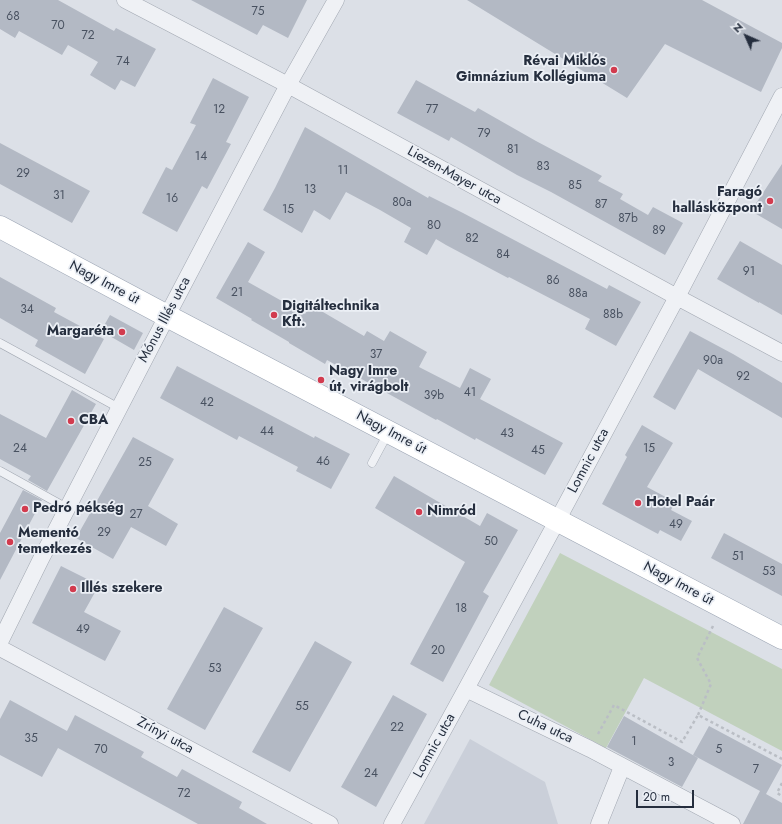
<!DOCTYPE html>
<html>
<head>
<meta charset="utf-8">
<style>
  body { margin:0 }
  #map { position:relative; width:782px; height:824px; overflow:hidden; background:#dce0e7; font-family:Jost,sans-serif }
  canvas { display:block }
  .north { position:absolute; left:726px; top:16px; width:40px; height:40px; -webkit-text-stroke:3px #ebeff5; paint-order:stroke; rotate:315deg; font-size:11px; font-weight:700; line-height:16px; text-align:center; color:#252e3e }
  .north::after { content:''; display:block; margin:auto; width:14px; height:18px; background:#252e3e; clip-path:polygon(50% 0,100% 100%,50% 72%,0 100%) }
  .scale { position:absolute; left:636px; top:790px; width:58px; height:18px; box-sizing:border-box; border:2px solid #252e3e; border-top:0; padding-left:5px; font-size:12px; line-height:14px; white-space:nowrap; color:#252e3e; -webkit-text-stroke:3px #ebeff5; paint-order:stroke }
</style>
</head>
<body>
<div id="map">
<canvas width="782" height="824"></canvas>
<div class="north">N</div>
<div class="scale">20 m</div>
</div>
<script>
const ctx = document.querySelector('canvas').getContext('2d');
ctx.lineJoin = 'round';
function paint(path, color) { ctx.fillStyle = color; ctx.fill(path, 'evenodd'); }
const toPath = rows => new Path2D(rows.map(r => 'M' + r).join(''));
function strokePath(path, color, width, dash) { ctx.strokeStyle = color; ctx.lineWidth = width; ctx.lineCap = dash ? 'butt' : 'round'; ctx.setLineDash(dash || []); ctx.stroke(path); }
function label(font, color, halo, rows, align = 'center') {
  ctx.font = font + ' Jost,sans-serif'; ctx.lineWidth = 3.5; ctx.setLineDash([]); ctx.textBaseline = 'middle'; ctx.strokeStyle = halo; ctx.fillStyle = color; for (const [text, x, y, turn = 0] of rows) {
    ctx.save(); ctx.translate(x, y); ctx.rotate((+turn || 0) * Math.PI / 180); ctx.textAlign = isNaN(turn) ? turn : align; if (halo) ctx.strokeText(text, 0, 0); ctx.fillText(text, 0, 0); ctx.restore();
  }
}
paint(toPath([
  [470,739,545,782,558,824,424,824]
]), '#cacfd9');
paint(toPath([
  [560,553,782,669,782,751,644,678,606,748,489,685]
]), '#c1d1bd');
paint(toPath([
  [0,0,58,0,114,31,116,28,156,49,135,87,121,80,115,90,90,75,98,62,68,45,62,55,19,31,15,38,0,29],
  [191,0,307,0,288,38,263,25,257,35],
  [467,0,702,0,782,43,782,48,761,92,665,44,627,98],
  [213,78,249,97,226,142,231,144,207,189,202,186,177,232,142,213,166,167,172,170,196,125,190,123],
  [416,80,475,112,478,108,536,141,602,176,598,181,623,194,620,199,648,215,653,207,683,223,665,255,551,192,517,175,451,137,449,141,397,113],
  [305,127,428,198,429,196,463,213,607,289,609,285,641,302,616,346,585,329,590,319,509,277,508,278,446,245,436,239,427,255,404,242,411,228,380,210,346,192,330,220,314,210,302,233,263,210,275,188],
  [0,143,90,191,72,223,0,184],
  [782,164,782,229,751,211],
  [740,241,782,265,782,315,759,302,759,303,717,279],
  [248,242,265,252,248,282,305,314,311,305,364,336,367,331,384,341,390,331,427,352,419,367,460,388,470,368,491,379,480,399,563,443,545,475,476,438,475,440,437,419,436,420,327,360,325,364,289,343,289,342,251,320,252,319,216,298],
  [0,277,56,308,54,312,104,339,85,374,35,346,38,340,0,318],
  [110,315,143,333,134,350,101,331],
  [690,331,733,354,782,383,782,418,698,369,675,410,653,397],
  [177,366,259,409,314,438,315,436,350,454,331,489,296,471,298,467,239,436,237,440,160,398],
  [72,390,96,404,47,491,28,480,31,476,0,459,0,414,46,438],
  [642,425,673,443,647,487,675,502,671,510,692,521,681,541,660,530,658,534,602,504,627,457,625,455],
  [133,437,174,459,148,506,178,524,166,546,131,527,113,559,76,538],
  [394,476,480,526,487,513,518,530,483,592,489,596,443,682,410,664,465,562,375,508],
  [23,490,42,500,0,580,0,533],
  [724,533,782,564,782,596,711,558],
  [61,566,99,585,84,612,121,631,105,661,32,623],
  [224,607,263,628,205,730,167,709],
  [315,641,352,662,290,772,252,752],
  [393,695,427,714,376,807,341,787],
  [10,700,67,731,75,715,144,752,141,757,177,777,182,769,242,802,239,808,267,824,198,824,58,748,42,777,0,755,0,719],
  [624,716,698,758,682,787,607,747],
  [709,726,782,765,766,794,782,803,782,824,743,824,760,791,693,755]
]), '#b3b9c4');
const lane = toPath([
  [0,343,119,408],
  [372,463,388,433],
  [0,471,67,508]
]);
const street = toPath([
  [125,0,288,85,677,297,782,353],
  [0,642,41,559,167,316,288,85,336,0],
  [0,648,330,824],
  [466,689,590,749,732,824],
  [392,824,466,689,557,521,677,297,782,96],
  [600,824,599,824,622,767]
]);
const primary = toPath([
  [0,227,167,316,782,638]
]);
strokePath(lane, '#a1a7b1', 9);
strokePath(street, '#a1a7b1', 17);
strokePath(primary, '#9ba4b3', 23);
strokePath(toPath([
  [698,715,711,684,697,658,713,626],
  [598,734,614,705,682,742,698,715,782,759],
  [782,783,777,793,782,796]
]), '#babec5', 2.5, [3, 3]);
strokePath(lane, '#eff1f5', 8);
strokePath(street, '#eff1f5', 16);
strokePath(primary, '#fff', 22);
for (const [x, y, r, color] of [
  [614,70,4,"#d23b4e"],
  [770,201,4,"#d23b4e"],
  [274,315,4,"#d23b4e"],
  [122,332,4,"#d23b4e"],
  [321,380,4,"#d23b4e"],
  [71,421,4,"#d23b4e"],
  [638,503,4,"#d23b4e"],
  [25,509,4,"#d23b4e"],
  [419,512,4,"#d23b4e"],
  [10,542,4,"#d23b4e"],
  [73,589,4,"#d23b4e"]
]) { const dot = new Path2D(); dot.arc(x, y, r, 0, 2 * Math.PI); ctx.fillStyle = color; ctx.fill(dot); strokePath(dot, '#ebeff5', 1.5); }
label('12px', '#485160', null, [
  ["75",258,12],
  ["68",13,17],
  ["70",58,26],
  ["72",88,36],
  ["74",123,62],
  ["12",219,110],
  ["77",432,110],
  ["79",484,134],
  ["81",513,150],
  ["14",201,157],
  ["83",543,167],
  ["11",343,171],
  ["29",23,174],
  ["85",575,186],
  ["13",310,190],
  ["31",59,196],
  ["16",172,199],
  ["80a",402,203],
  ["87",601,205],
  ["15",288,210],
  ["87b",628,219],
  ["80",434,226],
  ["89",659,231],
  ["82",472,239],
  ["84",503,255],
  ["91",749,272],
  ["86",553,281],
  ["21",237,293],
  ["88a",578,294],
  ["34",27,310],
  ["88b",613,315],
  ["37",376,355],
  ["90a",713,361],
  ["92",743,377],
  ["41",470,393],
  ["39b",434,396],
  ["42",207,403],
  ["44",267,432],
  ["43",507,434],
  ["24",20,449],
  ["15",649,449],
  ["45",538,451],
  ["46",323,462],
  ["25",145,463],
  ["27",136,515],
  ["49",676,525],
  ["29",104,533],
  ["50",491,542],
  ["51",738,557],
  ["53",769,572],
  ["18",461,609],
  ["49",83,630],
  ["20",438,651],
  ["53",215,669],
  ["55",302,707],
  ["22",397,728],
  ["35",31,739],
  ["1",634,742],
  ["70",101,750],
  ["5",719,750],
  ["3",671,763],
  ["7",756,770],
  ["24",371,774],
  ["72",184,794]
]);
label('bold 14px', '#252e3e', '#ebeff5', [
  ["Révai Miklós",606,62,"right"],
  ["Gimnázium Kollégiuma",606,78,"right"],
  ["Faragó",762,193,"right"],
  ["hallásközpont",762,209,"right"],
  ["Digitáltechnika",282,307],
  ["Kft.",282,323],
  ["Margaréta",114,332,"right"],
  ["Nagy Imre",329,372],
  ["út, virágbolt",329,388],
  ["CBA",79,421],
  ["Hotel Paár",646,503],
  ["Pedró pékség",33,509],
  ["Nimród",427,512],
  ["Mementó",18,534],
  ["temetkezés",18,550],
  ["Illés szekere",81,589]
], 'left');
label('14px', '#252e3e', '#ebeff5', [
  ["Liezen-Mayer utca",454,176,29],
  ["Nagy Imre út",104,283,28],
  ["Mónus Illés utca",165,320,-62],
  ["Nagy Imre út",391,433,28],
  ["Lomnic utca",589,461,-62],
  ["Nagy Imre út",678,584,28],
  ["Cuha utca",545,727,26],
  ["Zrínyi utca",165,736,28],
  ["Lomnic utca",435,746,-61]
]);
</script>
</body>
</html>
